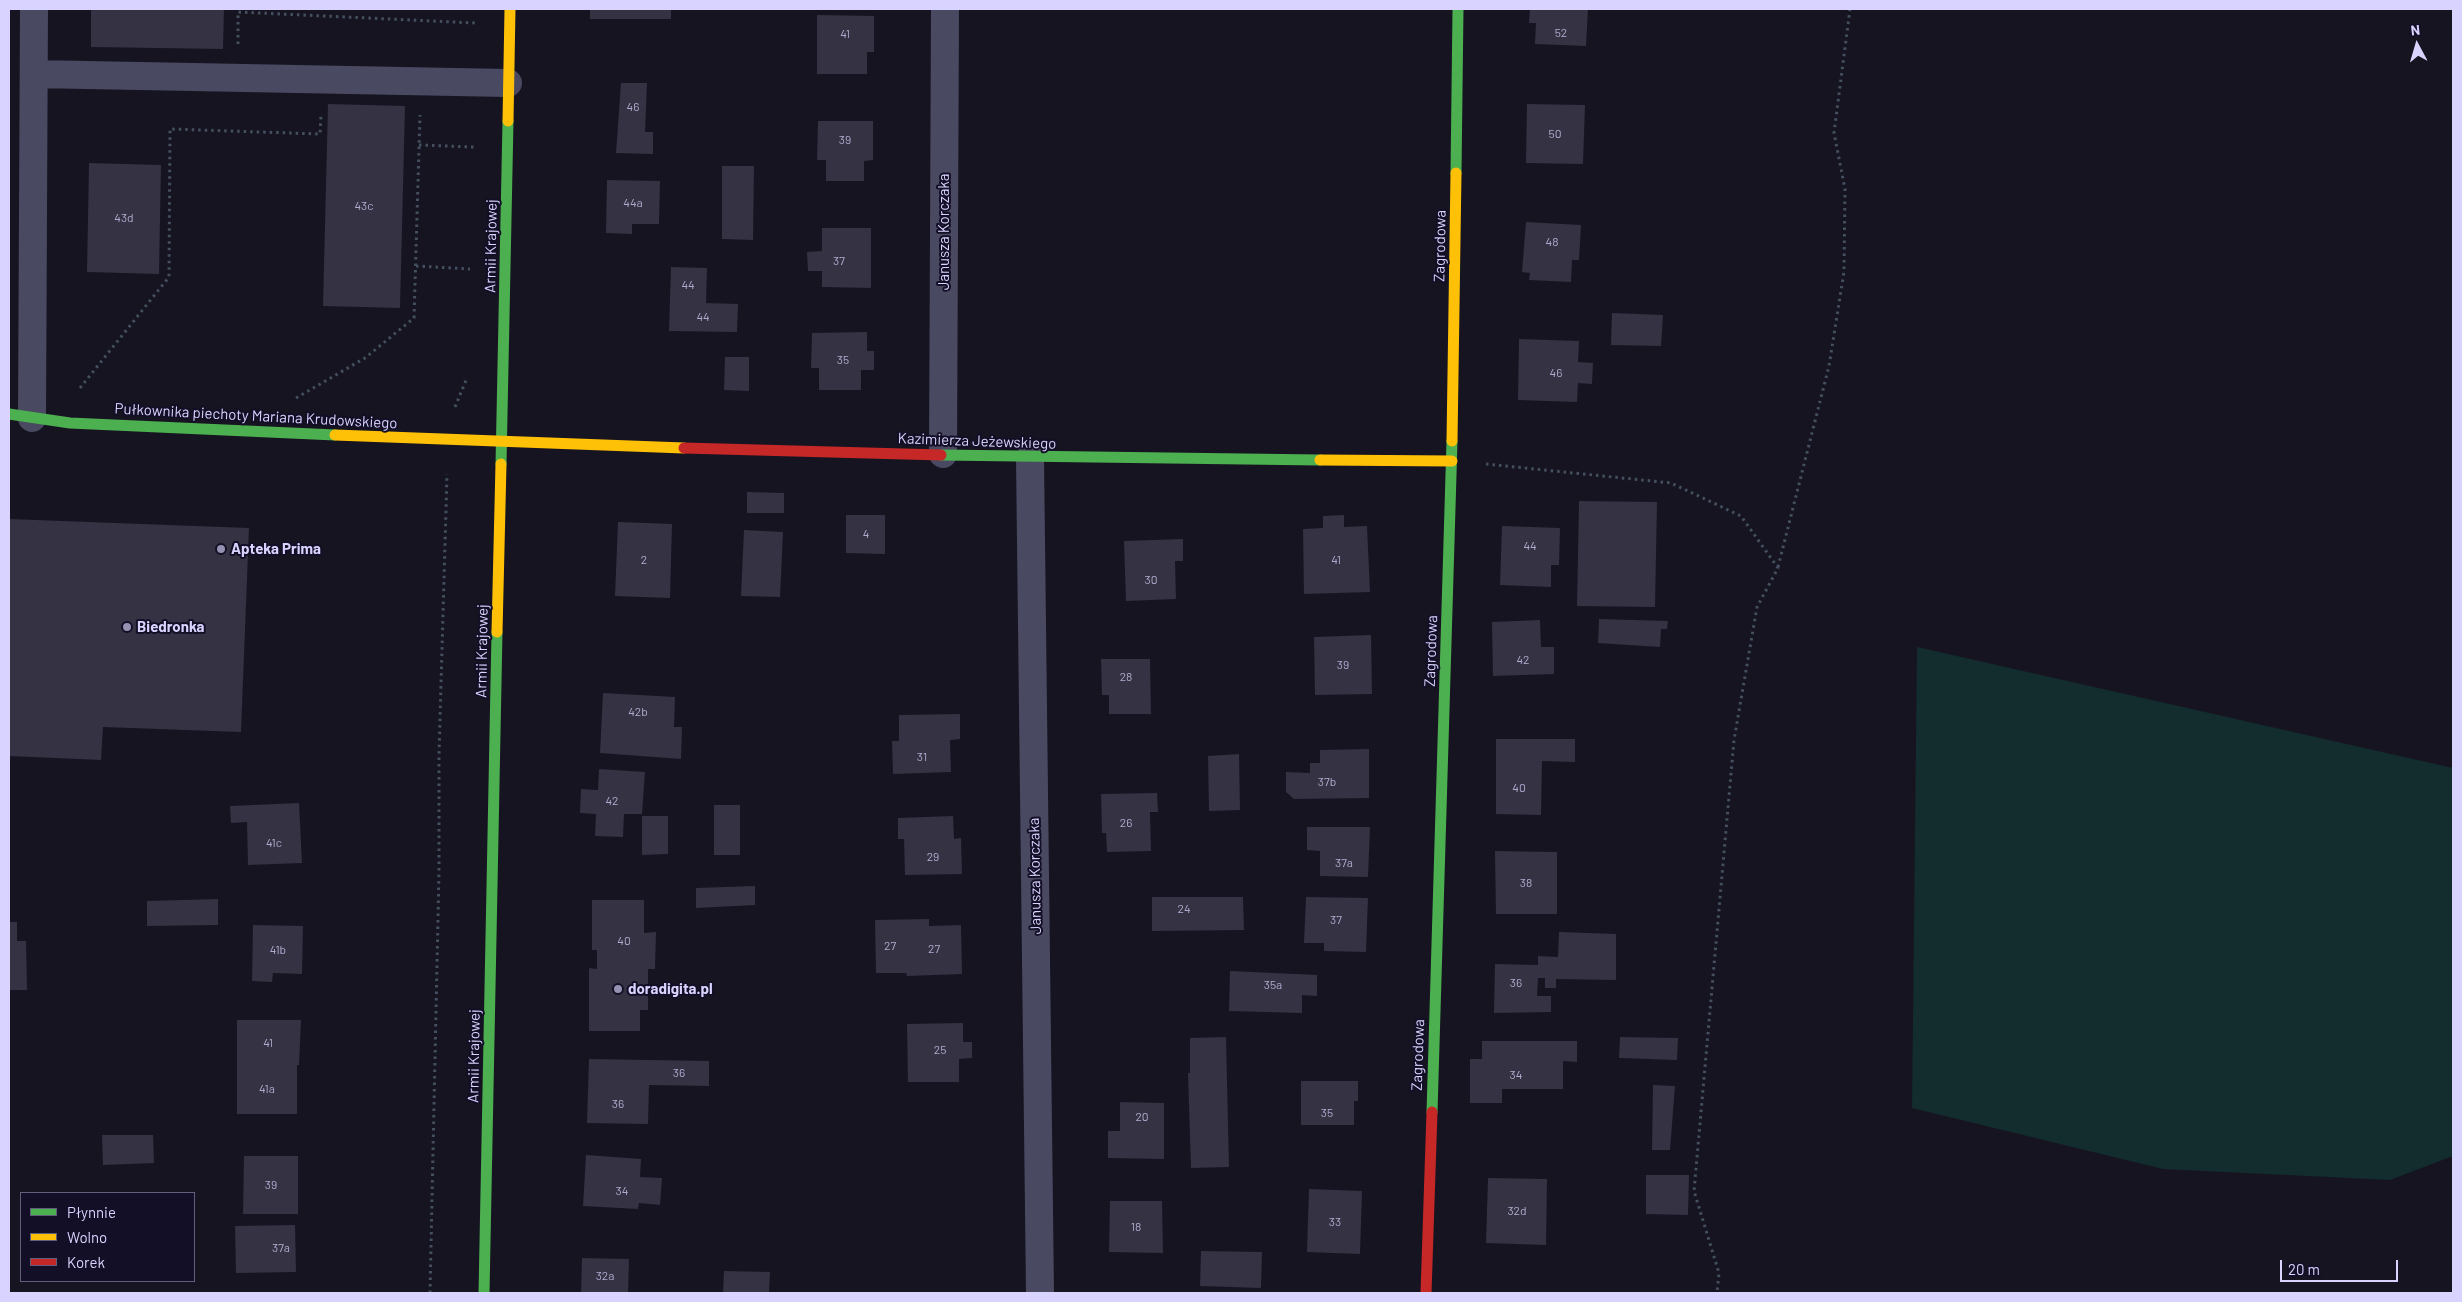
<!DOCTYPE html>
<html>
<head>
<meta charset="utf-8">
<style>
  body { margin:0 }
  #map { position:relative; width:2462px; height:1302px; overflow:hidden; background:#161421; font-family:Barlow,sans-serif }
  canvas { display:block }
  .frame { position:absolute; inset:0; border:10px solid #d9d4ff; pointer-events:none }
  .legend { position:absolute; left:20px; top:1192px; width:175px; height:90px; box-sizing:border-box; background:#130f26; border:1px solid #625e7d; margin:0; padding:6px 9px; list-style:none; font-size:15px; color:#d9d4ff }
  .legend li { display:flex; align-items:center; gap:10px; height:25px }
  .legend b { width:25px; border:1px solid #625e7d }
  .north { position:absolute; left:2392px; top:20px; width:50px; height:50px; -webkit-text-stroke:4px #130f26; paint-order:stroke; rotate:354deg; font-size:14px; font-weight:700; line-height:20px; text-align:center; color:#d9d4ff }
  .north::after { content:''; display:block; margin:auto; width:18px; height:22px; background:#d9d4ff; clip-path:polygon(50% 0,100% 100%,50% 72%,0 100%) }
  .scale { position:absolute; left:2280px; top:1260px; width:118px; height:22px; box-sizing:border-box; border:2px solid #d9d4ff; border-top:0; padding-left:6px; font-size:15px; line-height:18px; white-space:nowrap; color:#d9d4ff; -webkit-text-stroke:4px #130f26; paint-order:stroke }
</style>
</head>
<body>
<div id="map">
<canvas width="2462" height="1302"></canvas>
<div class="frame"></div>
<ul class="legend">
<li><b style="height:6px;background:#4caf50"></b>Płynnie</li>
<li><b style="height:6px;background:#ffc107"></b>Wolno</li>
<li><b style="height:6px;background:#c62828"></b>Korek</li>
</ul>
<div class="north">N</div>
<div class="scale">20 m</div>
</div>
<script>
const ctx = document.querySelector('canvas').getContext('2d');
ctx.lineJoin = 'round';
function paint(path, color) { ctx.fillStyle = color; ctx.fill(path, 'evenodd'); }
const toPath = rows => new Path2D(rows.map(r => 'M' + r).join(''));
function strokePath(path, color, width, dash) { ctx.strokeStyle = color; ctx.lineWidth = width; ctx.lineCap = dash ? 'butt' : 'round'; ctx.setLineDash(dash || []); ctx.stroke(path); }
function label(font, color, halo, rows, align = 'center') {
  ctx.font = font + ' Barlow,sans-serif'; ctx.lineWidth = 4; ctx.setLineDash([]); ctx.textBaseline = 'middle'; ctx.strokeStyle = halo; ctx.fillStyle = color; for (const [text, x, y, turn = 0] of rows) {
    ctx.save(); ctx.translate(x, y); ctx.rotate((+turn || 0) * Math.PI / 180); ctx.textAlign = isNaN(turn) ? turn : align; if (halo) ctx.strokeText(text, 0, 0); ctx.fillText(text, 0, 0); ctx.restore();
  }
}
paint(toPath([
  [1917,647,2453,768,2453,1156,2390,1180,2163,1169,1912,1108]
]), '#132c2d');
paint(toPath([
  [91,9,224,9,223,49,91,47],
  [590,9,671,9,671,19,590,19],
  [1530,9,1588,9,1586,46,1535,44,1536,23,1529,23],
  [817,15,874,16,874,52,867,52,867,74,817,74],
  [621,83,647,83,645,132,653,132,653,154,616,153],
  [328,104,405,106,400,308,323,306],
  [1527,104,1585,105,1583,164,1526,163],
  [818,121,873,121,873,160,864,161,864,181,826,181,826,160,817,160],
  [89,163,161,165,159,274,87,272],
  [722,166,754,166,753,240,722,239],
  [607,180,660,181,659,224,632,224,632,234,606,233],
  [1526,222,1581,225,1579,260,1572,260,1571,282,1529,280,1530,273,1522,272],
  [822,228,871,228,871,288,822,287,822,271,808,271,807,252,822,251],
  [671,267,707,268,706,303,738,304,737,332,669,331],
  [1612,313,1663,315,1661,346,1611,345],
  [867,332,867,351,874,351,874,370,861,370,861,390,819,390,819,368,811,368,812,333],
  [1519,339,1579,341,1578,362,1593,363,1592,384,1578,383,1577,402,1518,400],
  [725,357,749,357,749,391,724,390],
  [747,492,784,493,784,513,747,513],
  [1579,501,1657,502,1655,607,1577,606],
  [846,515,885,515,885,554,846,553],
  [1344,515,1344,527,1367,526,1370,592,1304,594,1303,529,1323,528,1323,516],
  [9,519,249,528,241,732,103,727,101,760,9,756],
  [618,522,672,524,670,598,615,596],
  [1502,526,1560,528,1559,565,1551,565,1551,587,1500,585],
  [744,530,783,532,780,597,741,596],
  [1183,539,1183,561,1175,561,1176,599,1126,601,1124,541],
  [1599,619,1668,621,1667,629,1661,629,1660,647,1598,643],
  [1540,620,1541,647,1554,647,1554,674,1493,676,1492,622],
  [1371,635,1372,694,1315,695,1314,637],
  [1101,659,1150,659,1151,714,1109,714,1109,695,1102,695],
  [603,693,675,697,674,727,682,727,681,759,600,753],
  [960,714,960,739,950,740,951,772,893,774,892,741,899,741,899,715],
  [1496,739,1575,739,1575,762,1542,761,1541,815,1496,814],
  [1369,749,1369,798,1294,799,1286,792,1286,772,1310,773,1310,763,1320,763,1320,750],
  [1239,754,1240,810,1209,811,1208,756],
  [599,769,645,772,642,814,624,814,623,837,595,836,596,814,580,813,581,789,598,790],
  [1157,793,1158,812,1150,812,1151,851,1107,852,1106,833,1102,833,1101,794],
  [299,803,302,863,248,865,247,822,231,823,230,806],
  [714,805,740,805,740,855,714,855],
  [642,816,668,816,668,854,642,855],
  [953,816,954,839,961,838,962,874,905,875,904,839,898,839,898,818],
  [1307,827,1370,827,1368,877,1320,876,1320,851,1307,850],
  [1495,851,1557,852,1557,914,1496,914],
  [755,886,755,905,696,908,696,888],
  [1152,897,1243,897,1244,930,1152,931],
  [1306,897,1368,898,1366,952,1324,951,1324,943,1304,943],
  [218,899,218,925,147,926,147,901],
  [592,900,644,900,644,933,656,932,655,969,648,969,648,1010,640,1010,640,1031,589,1031,589,968,597,969,597,950,592,950],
  [929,919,929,926,961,925,962,974,907,976,906,973,876,973,875,920],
  [9,922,17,922,17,941,26,941,27,990,9,990],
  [253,925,303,926,302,974,273,973,272,982,252,981],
  [1559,932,1616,934,1616,980,1556,979,1556,988,1545,988,1545,978,1538,978,1537,996,1551,996,1551,1012,1494,1013,1495,964,1538,965,1538,956,1558,957],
  [1230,971,1317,975,1317,996,1302,995,1302,1013,1229,1011],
  [237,1020,301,1020,299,1065,297,1065,297,1114,237,1114],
  [963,1023,963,1042,972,1042,972,1058,959,1059,959,1082,908,1082,907,1024],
  [1226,1037,1229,1167,1191,1168,1188,1073,1190,1073,1190,1038],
  [1620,1037,1678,1038,1677,1060,1619,1058],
  [1482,1041,1577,1041,1577,1062,1563,1061,1563,1089,1502,1089,1502,1103,1470,1103,1470,1059,1482,1059],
  [589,1059,709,1061,709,1086,649,1085,648,1124,587,1123],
  [1301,1081,1358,1081,1358,1101,1354,1101,1354,1125,1301,1125],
  [1653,1085,1675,1086,1670,1150,1652,1150],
  [1120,1102,1164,1103,1164,1159,1108,1158,1108,1131,1120,1131],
  [102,1135,153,1135,154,1163,103,1165],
  [586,1155,641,1159,640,1177,662,1178,660,1205,639,1203,638,1209,583,1206],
  [244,1156,298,1156,298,1214,243,1214],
  [1646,1175,1689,1175,1688,1215,1646,1214],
  [1488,1178,1547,1179,1546,1245,1486,1243],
  [1309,1189,1362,1191,1360,1254,1307,1252],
  [1110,1201,1162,1201,1163,1253,1109,1252],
  [295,1225,296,1272,236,1273,235,1226],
  [1201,1251,1262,1252,1261,1288,1200,1286],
  [582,1258,629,1259,628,1293,581,1293],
  [724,1271,770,1272,769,1293,723,1293]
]), '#343243');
strokePath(toPath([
  [238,44,238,12,475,23],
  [419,145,474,147],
  [416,266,470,269],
  [80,388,169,277,170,129,320,134,321,115],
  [296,398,365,358,414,318,420,115],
  [455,407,467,378],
  [1486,464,1671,483,1741,516,1778,568,1757,607,1734,740,1694,1191,1719,1273,1717,1293],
  [1778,567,1829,366,1844,272,1845,189,1834,133,1850,9],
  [430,1293,439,872,439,755,447,474]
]), '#44505f', 3, [2.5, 4]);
strokePath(toPath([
  [34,74,508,83],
  [32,418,34,9],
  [943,454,945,9],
  [1030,458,1040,1293]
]), '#4a4962', 28);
strokePath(toPath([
  [1456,173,1458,9],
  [9,414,70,423,335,435],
  [941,455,1320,460],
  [501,464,508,121],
  [1432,1112,1452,441],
  [484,1293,497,632]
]), '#4caf50', 11);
strokePath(toPath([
  [508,121,510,9],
  [335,435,684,448],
  [1452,441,1456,173],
  [1320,460,1452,461],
  [497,632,501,464]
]), '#ffc107', 11);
strokePath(toPath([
  [684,448,941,455],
  [1426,1293,1432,1112]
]), '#c62828', 11);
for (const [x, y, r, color] of [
  [221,549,5,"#9591b1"],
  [127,627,5,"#9591b1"],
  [618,989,5,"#9591b1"]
]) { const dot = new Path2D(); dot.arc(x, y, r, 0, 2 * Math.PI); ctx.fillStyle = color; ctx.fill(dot); strokePath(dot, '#130f26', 2); }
label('12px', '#b0acd0', null, [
  ["52",1561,33],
  ["41",845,34],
  ["46",633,107],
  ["50",1555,134],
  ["39",845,140],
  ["44a",633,203],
  ["43c",364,206],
  ["43d",124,218],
  ["48",1552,242],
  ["37",839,261],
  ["44",688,285],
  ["44",703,317],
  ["35",843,360],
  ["46",1556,373],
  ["4",866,534],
  ["44",1530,546],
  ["2",644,560],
  ["41",1336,560],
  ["30",1151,580],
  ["42",1523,660],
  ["39",1343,665],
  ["28",1126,677],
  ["42b",638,712],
  ["31",922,757],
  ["37b",1327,782],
  ["40",1519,788],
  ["42",612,801],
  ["26",1126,823],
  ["41c",274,843],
  ["29",933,857],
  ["37a",1344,863],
  ["38",1526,883],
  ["24",1184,909],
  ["37",1336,920],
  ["40",624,941],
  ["27",890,946],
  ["27",934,949],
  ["41b",278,950],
  ["36",1516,983],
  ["35a",1273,985],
  ["41",268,1043],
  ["25",940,1050],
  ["36",679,1073],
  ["34",1516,1075],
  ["41a",267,1089],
  ["36",618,1104],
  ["35",1327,1113],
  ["20",1142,1117],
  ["39",271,1185],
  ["34",622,1191],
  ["32d",1517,1211],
  ["33",1335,1222],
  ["18",1136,1227],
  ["37a",281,1248],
  ["32a",605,1276]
]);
label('15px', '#d9d4ff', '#130f26', [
  ["Janusza Korczaka",944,232,-90],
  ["Armii Krajowej",491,246,-89],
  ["Zagrodowa",1440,246,-89],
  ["Pułkownika piechoty Mariana Krudowskiego",256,416,3],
  ["Kazimierza Jeżewskiego",977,441,2],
  ["Armii Krajowej",482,651,-89],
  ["Zagrodowa",1431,651,-88],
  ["Janusza Korczaka",1035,876,-91],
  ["Zagrodowa",1418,1055,-88],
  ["Armii Krajowej",474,1056,-89]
]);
label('bold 15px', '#d9d4ff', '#130f26', [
  ["Apteka Prima",231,549],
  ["Biedronka",137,627],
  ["doradigita.pl",628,989]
], 'left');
</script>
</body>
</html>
